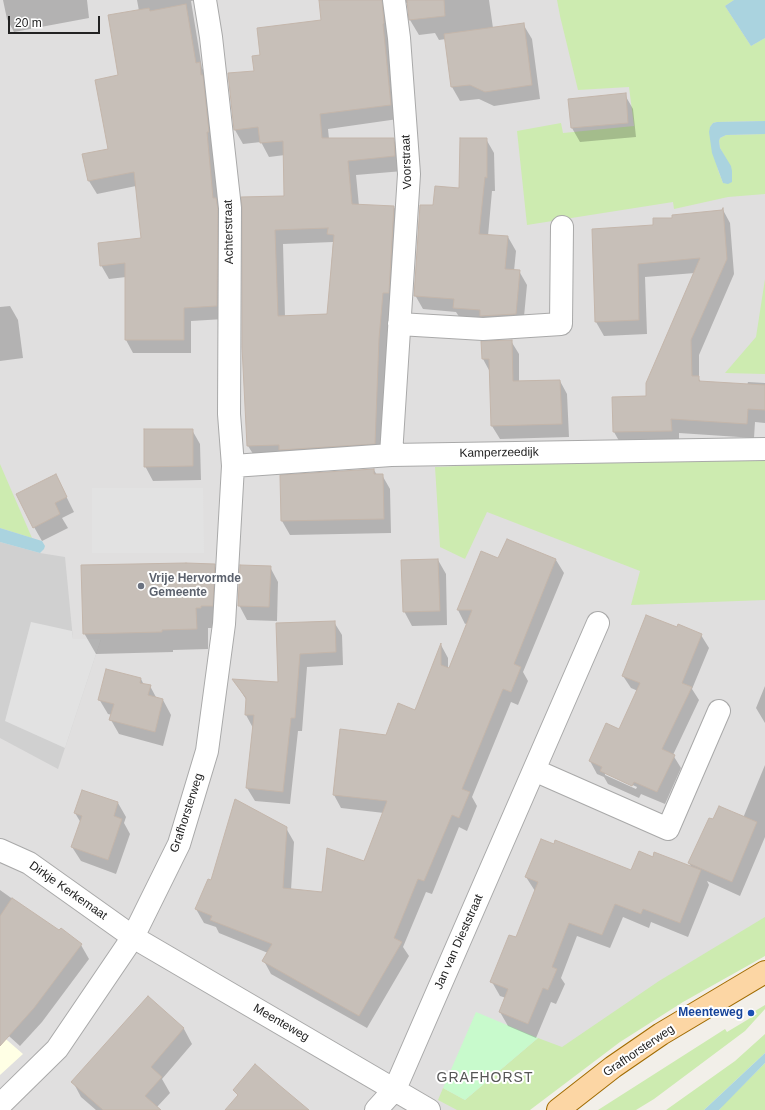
<!DOCTYPE html>
<html>
<head>
<meta charset="utf-8">
<style>
  body { margin:0 }
  #map { position:relative; width:765px; height:1110px; overflow:hidden; background:#f2efe9; font-family:Arial,sans-serif }
  canvas { display:block }
  .scale { position:absolute; left:8px; top:16px; width:92px; height:18px; box-sizing:border-box; border:2px solid #222; border-top:0; padding-left:5px; font-size:12px; line-height:14px; white-space:nowrap; color:#222; -webkit-text-stroke:3px #fff; paint-order:stroke }
</style>
</head>
<body>
<div id="map">
<canvas width="765" height="1110"></canvas>
<div class="scale">20 m</div>
</div>
<script>
const ctx = document.querySelector('canvas').getContext('2d');
ctx.lineJoin = 'round';
function paint(path, color) { ctx.fillStyle = color; ctx.fill(path, 'evenodd'); }
const toPath = rows => new Path2D(rows.map(r => 'M' + r).join(''));
function strokePath(path, color, width, dash) { ctx.strokeStyle = color; ctx.lineWidth = width; ctx.lineCap = dash ? 'butt' : 'round'; ctx.setLineDash(dash || []); ctx.stroke(path); }
function label(font, color, halo, rows, align = 'center') {
  ctx.font = font + ' Arial,sans-serif'; ctx.lineWidth = 4; ctx.setLineDash([]); ctx.textBaseline = 'middle'; ctx.strokeStyle = halo; ctx.fillStyle = color; for (const [text, x, y, turn = 0] of rows) {
    ctx.save(); ctx.translate(x, y); ctx.rotate((+turn || 0) * Math.PI / 180); ctx.textAlign = isNaN(turn) ? turn : align; if (halo) ctx.strokeText(text, 0, 0); ctx.fillText(text, 0, 0); ctx.restore();
  }
}
paint(toPath([
  [0,0,765,0,765,939,511,1110,0,1110]
]), '#e0dfdf');
paint(toPath([
  [0,1034,23,1054,0,1075]
]), '#ffffe5');
paint(toPath([
  [0,542,40,553,65,557,73,639,101,639,58,769,0,738]
]), '#d0d0d0');
paint(toPath([
  [557,0,734,0,725,6,751,46,765,38,765,121,717,122,713,123,710,127,718,170,723,183,724,156,720,148,719,141,720,138,726,135,765,134,765,194,728,197,674,209,673,202,527,225,517,131,561,123,563,133,634,126,629,87,578,90,560,16],
  [765,279,765,374,725,373,756,337],
  [725,455,765,457,765,600,631,605,640,571,487,512,465,559,440,547,435,467],
  [0,464,32,538,0,528],
  [765,917,765,956,683,1002,620,1042,530,1110,457,1110,438,1100,443,1088,465,1100,538,1038,562,1047,659,981],
  [765,1005,765,1009,745,1031,654,1099,636,1110,598,1110,725,1029,727,1032,757,1014,755,1011],
  [765,1034,765,1053,704,1110,666,1110,735,1061],
  [765,1063,765,1110,719,1110,724,1104]
]), '#cdebb0');
paint(toPath([
  [476,1012,538,1038,465,1100,443,1088]
]), '#c8facc');
paint(toPath([
  [92,488,203,488,204,553,92,553],
  [31,622,72,631,73,639,101,639,65,748,5,721]
]), '#e2e2e2');
paint(toPath([
  [734,0,765,0,765,38,751,46,725,6],
  [765,121,765,134,726,135,720,138,719,141,720,148,731,166,732,171,732,182,728,184,723,183,712,153,709,132,710,127,713,123,717,122],
  [0,528,42,541,45,546,44,549,40,553,0,542],
  [765,1053,765,1063,719,1110,704,1110]
]), '#aad3df');
paint(toPath([
  [3,0,87,0,89,18,14,32,7,19],
  [137,0,200,0,191,1,202,68,207,77,219,205,224,319,191,321,191,353,133,353,126,340,126,277,109,279,101,265,142,239,136,186,97,194,89,181,109,149,119,76,139,11],
  [320,0,489,0,493,28,523,24,532,39,540,99,494,106,479,99,460,101,452,87,446,39,439,40,435,33,419,35,410,20,408,3,401,2,398,119,328,129,329,139,393,139,402,153,403,171,356,175,359,206,394,207,402,222,382,458,257,460,248,446,244,208,285,197,285,155,269,157,261,142,243,144,235,130,261,56,322,21],
  [333,242,328,314,285,317,283,244],
  [625,95,633,109,636,137,580,142,572,128],
  [486,139,494,153,495,191,492,191,488,236,508,237,516,251,514,271,519,271,527,285,523,327,462,321,456,312,423,309,415,295,434,206,460,189],
  [723,210,730,223,734,274,699,355,699,379,701,382,747,385,748,382,765,383,765,423,755,422,754,438,679,433,679,444,622,446,614,432,647,397,695,273,645,277,647,334,604,336,596,322,654,226,673,219],
  [10,306,18,320,23,358,0,361,0,307],
  [511,341,519,354,519,382,560,381,567,394,569,437,500,439,492,426,490,372,483,359],
  [192,430,200,444,201,480,153,481,145,466],
  [374,470,377,475,382,475,390,489,391,533,290,535,282,521,281,476],
  [63,490,74,512,62,518,68,528,42,541,34,527],
  [507,540,556,560,564,573,523,672,528,681,518,705,511,702,472,797,477,806,467,831,459,827,432,894,426,892,403,947,409,956,367,1028,271,974,264,961,268,953,219,933,216,927,204,923,196,909,212,881,286,828,294,842,291,890,322,893,364,862,384,813,341,808,334,795,386,736,415,711,441,645,448,658,448,669,450,669,468,623,465,624,458,610,482,553,499,559],
  [438,560,446,574,447,625,412,626,404,611],
  [214,565,226,586,224,626,213,626,213,628,208,628,208,649,173,650,173,652,96,654,84,633],
  [270,567,278,582,277,621,247,620,239,605],
  [334,622,342,635,343,665,307,667,302,731,298,731,290,804,255,801,247,788,253,728,246,715,247,701,234,680,279,683,277,624],
  [678,628,701,635,709,648,692,689,699,700,673,755,681,768,665,804,641,794,639,798,608,784,604,777,597,774,590,761,620,731,638,691,631,688,623,676],
  [605,772,637,787,636,789,605,775],
  [141,679,144,685,150,686,157,699,163,700,171,715,163,746,119,734,111,720,112,715,108,714,99,699],
  [765,686,765,723,756,708],
  [765,765,765,837,740,896,707,881,709,885,688,937,651,922,649,928,623,917,610,948,577,936,561,978,565,984,556,1004,551,1002,536,1038,508,1026,500,1012,506,998,500,996,492,982,517,939,535,891,526,877,632,872,653,858,692,868,689,863,714,821,743,818],
  [83,791,118,803,126,817,124,823,130,834,116,874,81,861,72,847,81,823,75,813],
  [0,890,59,932,81,945,89,959,42,1022,20,1046,0,1028],
  [148,998,184,1029,192,1044,162,1079,170,1093,157,1107,160,1110,96,1110,81,1097,73,1082]
]), '#0003');
const building = toPath([
  [319,0,382,0,384,23,383,24,391,105,320,114,322,138,394,138,395,156,348,161,352,204,394,206,389,293,383,293,379,339,375,444,279,450,279,445,247,446,242,347,242,208,241,197,284,196,283,141,260,143,258,127,234,130,228,73,254,71,252,56,260,55,257,28,321,20,319,0],
  [328,228,327,234,334,235,327,314,278,316,275,230,328,228],
  [407,0,444,0,445,16,409,20,407,0],
  [186,4,196,63,200,62,201,75,203,75,209,132,207,132,213,198,216,198,218,209,217,306,184,308,184,340,125,340,125,263,100,266,98,243,141,238,134,172,88,181,82,154,108,149,95,80,118,75,108,15,149,8,150,11,186,4],
  [524,23,532,85,485,92,470,85,451,87,444,34,524,23],
  [626,93,628,123,571,128,568,99,626,93],
  [460,138,487,138,487,178,485,177,479,234,508,236,505,269,520,270,516,314,480,316,480,310,453,308,454,299,414,296,420,205,433,205,435,186,459,188,460,138],
  [723,208,727,259,691,340,692,376,699,376,699,381,765,385,765,410,748,409,747,424,671,419,672,431,613,432,612,397,646,396,646,383,700,258,638,264,639,320,595,322,592,229,653,225,653,218,672,218,672,215,722,210,723,208],
  [512,340,513,381,560,380,562,424,491,426,489,359,482,359,481,341,512,340],
  [144,429,193,429,193,466,144,467,144,429],
  [374,469,374,474,383,474,384,519,281,521,280,475,374,469],
  [56,474,67,497,55,503,60,514,33,528,16,494,56,474],
  [507,539,556,559,514,664,521,667,511,692,503,689,462,789,470,792,459,818,452,815,424,881,418,879,394,938,402,942,359,1016,262,961,272,944,210,920,212,916,195,909,208,879,211,880,235,799,287,827,283,888,322,892,327,848,364,861,387,801,333,795,340,729,386,735,398,703,415,710,441,643,441,665,449,668,472,610,457,610,481,551,498,558,507,539],
  [438,559,440,611,403,612,401,560,438,559],
  [186,563,215,564,213,606,201,606,201,608,196,608,197,629,162,630,162,632,83,634,81,565,186,563],
  [240,565,271,566,269,607,238,606,240,565],
  [646,615,677,627,678,624,702,634,682,683,692,687,662,749,675,755,657,792,634,782,632,786,600,771,602,767,589,761,606,723,619,729,640,683,622,676,646,615],
  [335,621,336,652,300,654,295,718,291,718,283,792,246,788,254,715,245,715,246,698,232,679,278,682,276,623,335,621],
  [106,669,141,678,140,683,151,685,148,695,163,699,155,732,109,720,114,704,98,700,106,669],
  [82,790,118,802,114,816,122,819,108,860,71,847,82,816,74,813,82,790],
  [719,806,757,822,732,882,688,863,709,818,713,819,719,806],
  [541,839,554,844,555,840,631,870,639,851,653,857,654,852,701,870,680,923,643,909,641,914,615,904,602,935,569,923,552,967,557,969,548,990,543,988,528,1024,499,1012,508,989,490,982,509,935,516,937,538,882,525,877,541,839],
  [12,898,59,930,61,928,82,944,34,1008,0,1046,0,916,12,898],
  [148,996,184,1028,151,1067,162,1077,145,1096,161,1110,103,1110,71,1082,148,996],
  [255,1064,278,1084,309,1110,225,1110,238,1095,233,1090,255,1064]
]);
paint(building, '#c7bfb8');
strokePath(building, '#c4b6ab', 1);
const minor = toPath([
  [399,324,483,329,561,324,562,227],
  [391,455,409,174,399,38,394,0],
  [233,466,391,455,765,449],
  [534,770,668,829,719,711],
  [0,850,29,863,133,937,429,1110],
  [0,1105,57,1049,133,937,179,844,207,751,224,624,233,466,229,414,230,208,211,37,205,0],
  [376,1110,395,1089,598,623]
]);
const major = toPath([
  [558,1110,613,1067,661,1034,765,972]
]);
strokePath(minor, '#a9a9a9', 24);
strokePath(major, '#a06b00', 24);
strokePath(minor, '#fff', 22);
strokePath(major, '#fcd6a4', 22);
for (const [x, y, r, color] of [
  [141,586,4,"#6b7280"],
  [751,1013,4,"#1a4fb4"]
]) { const dot = new Path2D(); dot.arc(x, y, r, 0, 2 * Math.PI); ctx.fillStyle = color; ctx.fill(dot); strokePath(dot, '#fff', 1.5); }
label('12px', '#222', '#fff', [
  ["Voorstraat",407,162,-92],
  ["Achterstraat",229,232,-91],
  ["Kamperzeedijk",499,453,-1],
  ["Grafhorsterweg",187,813,-72],
  ["Dirkje Kerkemaat",68,891,35],
  ["Jan van Dieststraat",459,942,-66],
  ["Meenteweg",281,1023,30],
  ["Grafhorsterweg",639,1051,-34]
]);
label('bold 12px', '#5b616d', '#fff', [
  ["Vrije Hervormde",149,579],
  ["Gemeente",149,593]
], 'left');
label('bold 12px', '#164399', '#fff', [
  ["Meenteweg",743,1013]
], 'right');
ctx.letterSpacing = '1px';
label('14px', '#555', '#fff', [
  ["GRAFHORST",485,1078]
]);
ctx.letterSpacing = '0px';
</script>
</body>
</html>
